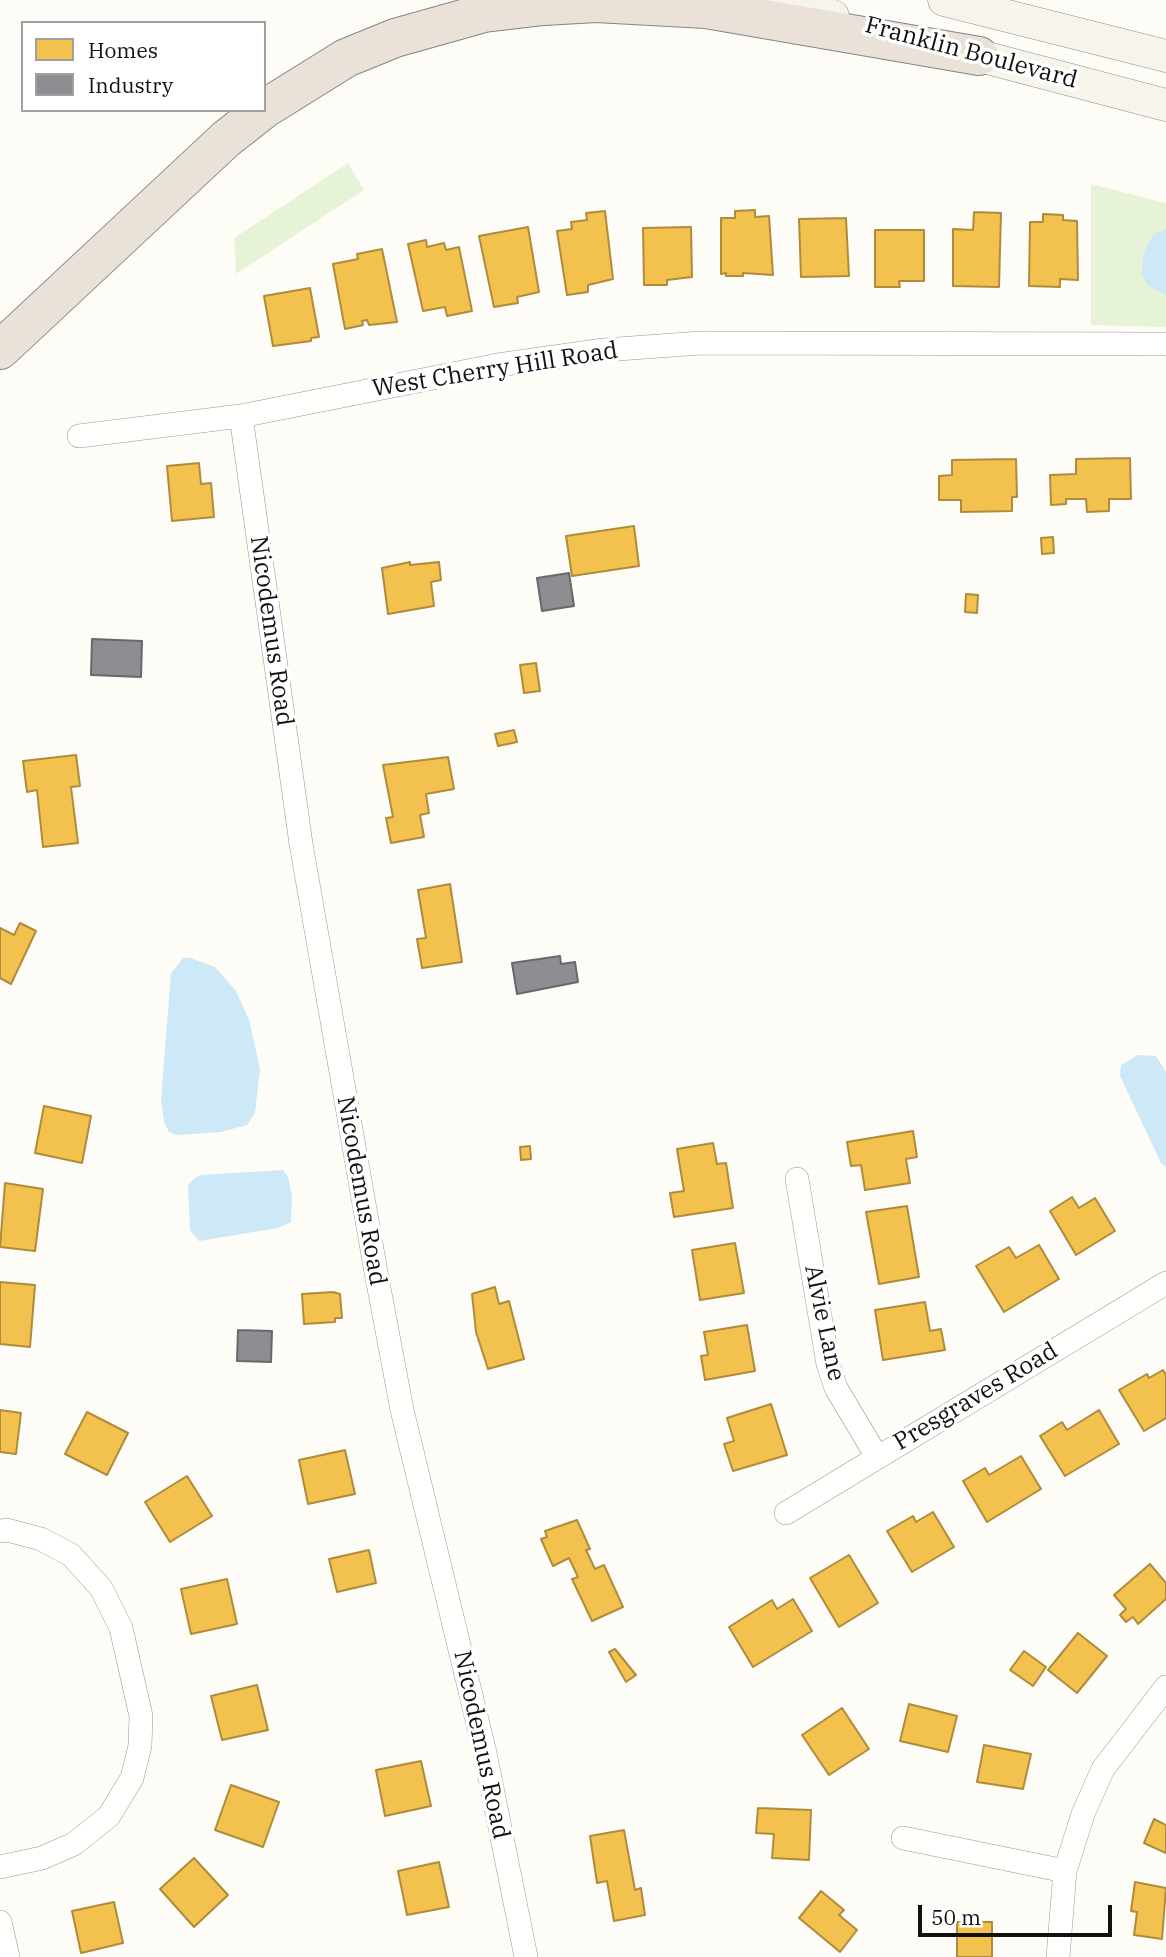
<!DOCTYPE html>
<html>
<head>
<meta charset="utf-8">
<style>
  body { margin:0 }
  #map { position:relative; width:1166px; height:1957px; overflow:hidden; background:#fdfcf7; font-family:"IBM Plex Serif",serif }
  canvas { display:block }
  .legend { position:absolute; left:21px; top:21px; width:245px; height:91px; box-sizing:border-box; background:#fff; border:2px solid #a0a0a0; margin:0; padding:9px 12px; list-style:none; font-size:21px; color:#111 }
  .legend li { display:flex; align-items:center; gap:14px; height:35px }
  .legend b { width:35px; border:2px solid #a0a0a0 }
  .scale { position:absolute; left:918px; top:1905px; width:194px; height:32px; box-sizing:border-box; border:4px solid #111; border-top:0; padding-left:9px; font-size:21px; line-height:24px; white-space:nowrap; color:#111; -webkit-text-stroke:5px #fff; paint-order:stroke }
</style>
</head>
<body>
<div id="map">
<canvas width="1166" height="1957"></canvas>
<ul class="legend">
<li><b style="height:19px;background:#f2c14e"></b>Homes</li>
<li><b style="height:19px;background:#8d8d92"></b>Industry</li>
</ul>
<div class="scale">50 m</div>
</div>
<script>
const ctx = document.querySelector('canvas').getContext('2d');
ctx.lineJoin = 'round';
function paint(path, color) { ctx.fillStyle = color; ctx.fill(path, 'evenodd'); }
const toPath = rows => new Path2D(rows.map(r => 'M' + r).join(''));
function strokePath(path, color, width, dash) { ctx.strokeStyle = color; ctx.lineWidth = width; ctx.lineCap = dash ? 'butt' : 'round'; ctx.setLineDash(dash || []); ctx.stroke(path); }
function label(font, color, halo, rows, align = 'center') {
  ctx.font = font + ' "IBM Plex Serif",serif'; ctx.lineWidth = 7; ctx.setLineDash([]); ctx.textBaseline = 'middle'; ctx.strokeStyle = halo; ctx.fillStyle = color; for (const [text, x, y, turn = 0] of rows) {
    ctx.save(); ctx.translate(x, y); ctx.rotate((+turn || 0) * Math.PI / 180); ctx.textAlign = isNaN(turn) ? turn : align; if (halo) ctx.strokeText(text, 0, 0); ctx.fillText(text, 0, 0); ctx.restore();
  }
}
paint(toPath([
  [348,163,364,190,236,274,234,238],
  [1091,184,1166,203,1166,327,1091,325]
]), '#e7f3d7');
paint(toPath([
  [1166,229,1166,295,1147,285,1142,274,1143,254,1154,234],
  [183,958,191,958,215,967,236,991,249,1020,260,1069,255,1113,247,1125,221,1132,178,1135,169,1132,164,1122,161,1100,171,973],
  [1138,1055,1156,1056,1166,1072,1166,1167,1161,1163,1120,1076,1121,1065],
  [283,1170,288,1177,292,1196,291,1222,278,1228,199,1241,190,1230,188,1185,195,1178,201,1175]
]), '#cde8f7');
const homes = toPath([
  [755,210,755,217,769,216,773,275,743,273,743,276,726,276,726,273,721,274,721,218,735,218,735,211,755,210],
  [605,211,613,279,588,285,588,292,567,295,557,231,572,229,571,222,587,220,586,213,605,211],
  [974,212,1001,213,999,287,953,286,953,229,973,230,974,212],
  [1043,214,1063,215,1063,220,1077,221,1078,280,1060,279,1060,287,1029,286,1030,222,1043,222,1043,214],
  [846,218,849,276,801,277,799,219,846,218],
  [528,227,539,292,517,297,518,303,494,307,479,236,528,227],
  [691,227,692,277,667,280,667,285,644,285,643,228,691,227],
  [875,230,924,230,924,281,899,281,900,287,875,287,875,230],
  [426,240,427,247,444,243,446,250,459,247,472,311,447,316,445,307,423,311,408,244,426,240],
  [382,249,397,322,369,325,367,320,362,321,363,325,345,329,333,264,358,259,357,254,382,249],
  [310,288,319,337,311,338,311,341,273,346,264,296,310,288],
  [1130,458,1131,499,1109,499,1109,511,1087,512,1086,499,1066,499,1066,504,1051,505,1050,475,1076,474,1076,459,1130,458],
  [1016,459,1017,497,1012,497,1012,511,961,512,961,500,939,500,939,476,952,475,952,460,1016,459],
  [199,463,201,484,211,483,214,517,172,521,167,466,199,463],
  [634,526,639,566,572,576,566,536,634,526],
  [1053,537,1054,553,1042,554,1041,538,1053,537],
  [410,562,410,565,439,562,441,580,431,582,434,606,388,614,382,568,410,562],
  [966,594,978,595,977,613,965,612,966,594],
  [536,663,540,691,524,693,520,665,536,663],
  [514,730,517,742,498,746,495,734,514,730],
  [76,755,80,786,71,787,78,843,43,847,37,790,27,792,23,761,76,755],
  [448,757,454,789,426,794,429,813,420,815,424,837,391,843,386,818,393,817,383,765,448,757],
  [450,884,462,962,422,968,417,939,426,938,418,890,450,884],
  [20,923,36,931,11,984,0,978,0,928,14,935,20,923],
  [44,1106,91,1116,82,1163,35,1153,44,1106],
  [913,1131,917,1157,906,1159,910,1183,865,1190,861,1165,851,1166,847,1142,913,1131],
  [713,1143,717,1164,726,1163,733,1208,674,1217,670,1193,684,1191,677,1149,713,1143],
  [530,1146,531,1159,521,1160,520,1147,530,1146],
  [5,1183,43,1189,35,1251,0,1247,5,1183],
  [1072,1197,1079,1208,1095,1198,1115,1231,1076,1255,1050,1211,1072,1197],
  [907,1206,919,1277,879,1284,866,1212,907,1206],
  [735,1243,744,1293,700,1300,692,1250,735,1243],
  [1039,1245,1059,1279,1004,1312,976,1266,1009,1247,1016,1258,1039,1245],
  [0,1282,35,1285,30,1347,0,1344,0,1282],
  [495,1287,499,1304,509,1301,524,1359,488,1369,476,1332,472,1294,495,1287],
  [333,1292,340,1294,342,1318,335,1318,335,1322,304,1324,302,1294,333,1292],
  [925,1302,930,1331,941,1329,945,1350,883,1360,875,1310,925,1302],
  [747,1325,755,1371,705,1380,701,1356,708,1355,704,1332,747,1325],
  [1163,1370,1166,1375,1166,1418,1144,1431,1119,1390,1147,1374,1149,1378,1163,1370],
  [771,1404,787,1455,733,1471,724,1444,734,1441,727,1418,771,1404],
  [0,1410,21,1413,16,1454,0,1452,0,1410],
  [1099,1410,1119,1444,1065,1476,1040,1436,1062,1422,1067,1430,1099,1410],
  [87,1412,128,1433,107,1475,65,1454,87,1412],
  [345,1450,355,1494,308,1504,299,1460,345,1450],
  [1021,1456,1041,1489,987,1522,963,1481,985,1468,989,1475,1021,1456],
  [187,1476,212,1516,170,1542,145,1502,187,1476],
  [933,1512,954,1547,912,1572,887,1531,913,1516,916,1522,933,1512],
  [577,1520,590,1549,586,1550,595,1569,604,1565,623,1607,592,1621,572,1579,578,1577,569,1558,553,1566,541,1539,547,1537,545,1531,577,1520],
  [369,1550,376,1583,337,1592,329,1559,369,1550],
  [849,1555,878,1603,839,1627,810,1578,849,1555],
  [1150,1564,1166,1583,1166,1599,1138,1624,1133,1617,1126,1622,1120,1615,1126,1609,1114,1595,1150,1564],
  [227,1579,237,1624,191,1634,181,1589,227,1579],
  [793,1599,812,1631,753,1667,729,1627,772,1600,777,1609,793,1599],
  [1078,1633,1107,1656,1077,1693,1048,1670,1078,1633],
  [615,1649,636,1675,626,1682,609,1652,615,1649],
  [1024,1651,1046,1667,1033,1686,1010,1670,1024,1651],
  [257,1685,268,1730,222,1740,211,1696,257,1685],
  [909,1704,957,1716,948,1752,900,1741,909,1704],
  [842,1708,869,1749,829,1775,802,1735,842,1708],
  [984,1745,1031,1754,1023,1789,977,1782,984,1745],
  [421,1761,431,1806,385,1816,376,1770,421,1761],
  [231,1785,279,1802,263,1847,215,1830,231,1785],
  [758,1808,811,1810,809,1860,772,1858,774,1834,756,1833,758,1808],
  [1154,1819,1166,1825,1166,1853,1144,1843,1154,1819],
  [624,1830,635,1890,641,1888,645,1915,614,1921,607,1881,597,1883,590,1836,624,1830],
  [194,1858,228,1895,194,1927,160,1889,194,1858],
  [439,1862,449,1907,407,1915,398,1871,439,1862],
  [1135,1882,1166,1888,1162,1939,1134,1935,1137,1912,1131,1911,1135,1882],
  [821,1891,844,1910,839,1915,857,1930,840,1952,799,1918,821,1891],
  [114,1902,123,1943,81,1953,72,1911,114,1902],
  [957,1922,992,1922,992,1957,957,1957,957,1922]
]);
paint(homes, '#f2c14e');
strokePath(homes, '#ae8c3c', 2);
const industry = toPath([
  [569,573,574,606,542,611,537,578,569,573],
  [92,639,142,641,141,677,91,675,92,639],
  [560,956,561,964,575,962,578,982,517,994,512,963,560,956],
  [238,1330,272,1331,271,1362,237,1361,238,1330]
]);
paint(industry, '#8d8d92');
strokePath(industry, '#68686b', 2);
const street = toPath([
  [241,416,301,844,376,1272,402,1410,485,1753,526,1957],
  [79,436,241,416,498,365,604,350,701,343,1166,344],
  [797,1179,828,1364,836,1388,877,1457],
  [786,1513,1166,1283],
  [0,1531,7,1530,41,1539,71,1555,101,1588,121,1628,141,1716,140,1746,132,1778,109,1816,74,1844,42,1858,0,1867],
  [903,1838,1065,1871],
  [0,1922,8,1957],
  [1058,1957,1065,1871,1083,1814,1103,1769,1166,1687]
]);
const secondary = toPath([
  [777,0,833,16],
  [944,0,1166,56],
  [957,50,1166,105]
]);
const highway = toPath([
  [264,109,346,58,395,38,484,13,544,6,596,3,706,9,979,56],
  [0,350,226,139,263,110]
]);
strokePath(street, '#979795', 24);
strokePath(secondary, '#8e8d8b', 33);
strokePath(highway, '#858482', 40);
strokePath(street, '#fffffe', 23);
strokePath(secondary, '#f6f4eb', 32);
strokePath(highway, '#eae1d8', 38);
label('24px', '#111', '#fff', [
  ["Franklin Boulevard",971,53,15],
  ["West Cherry Hill Road",495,370,-9],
  ["Nicodemus Road",271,631,82],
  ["Nicodemus Road",361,1191,80],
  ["Alvie Lane",824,1323,78],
  ["Presgraves Road",976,1397,-31],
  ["Nicodemus Road",481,1745,78]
]);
</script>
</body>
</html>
